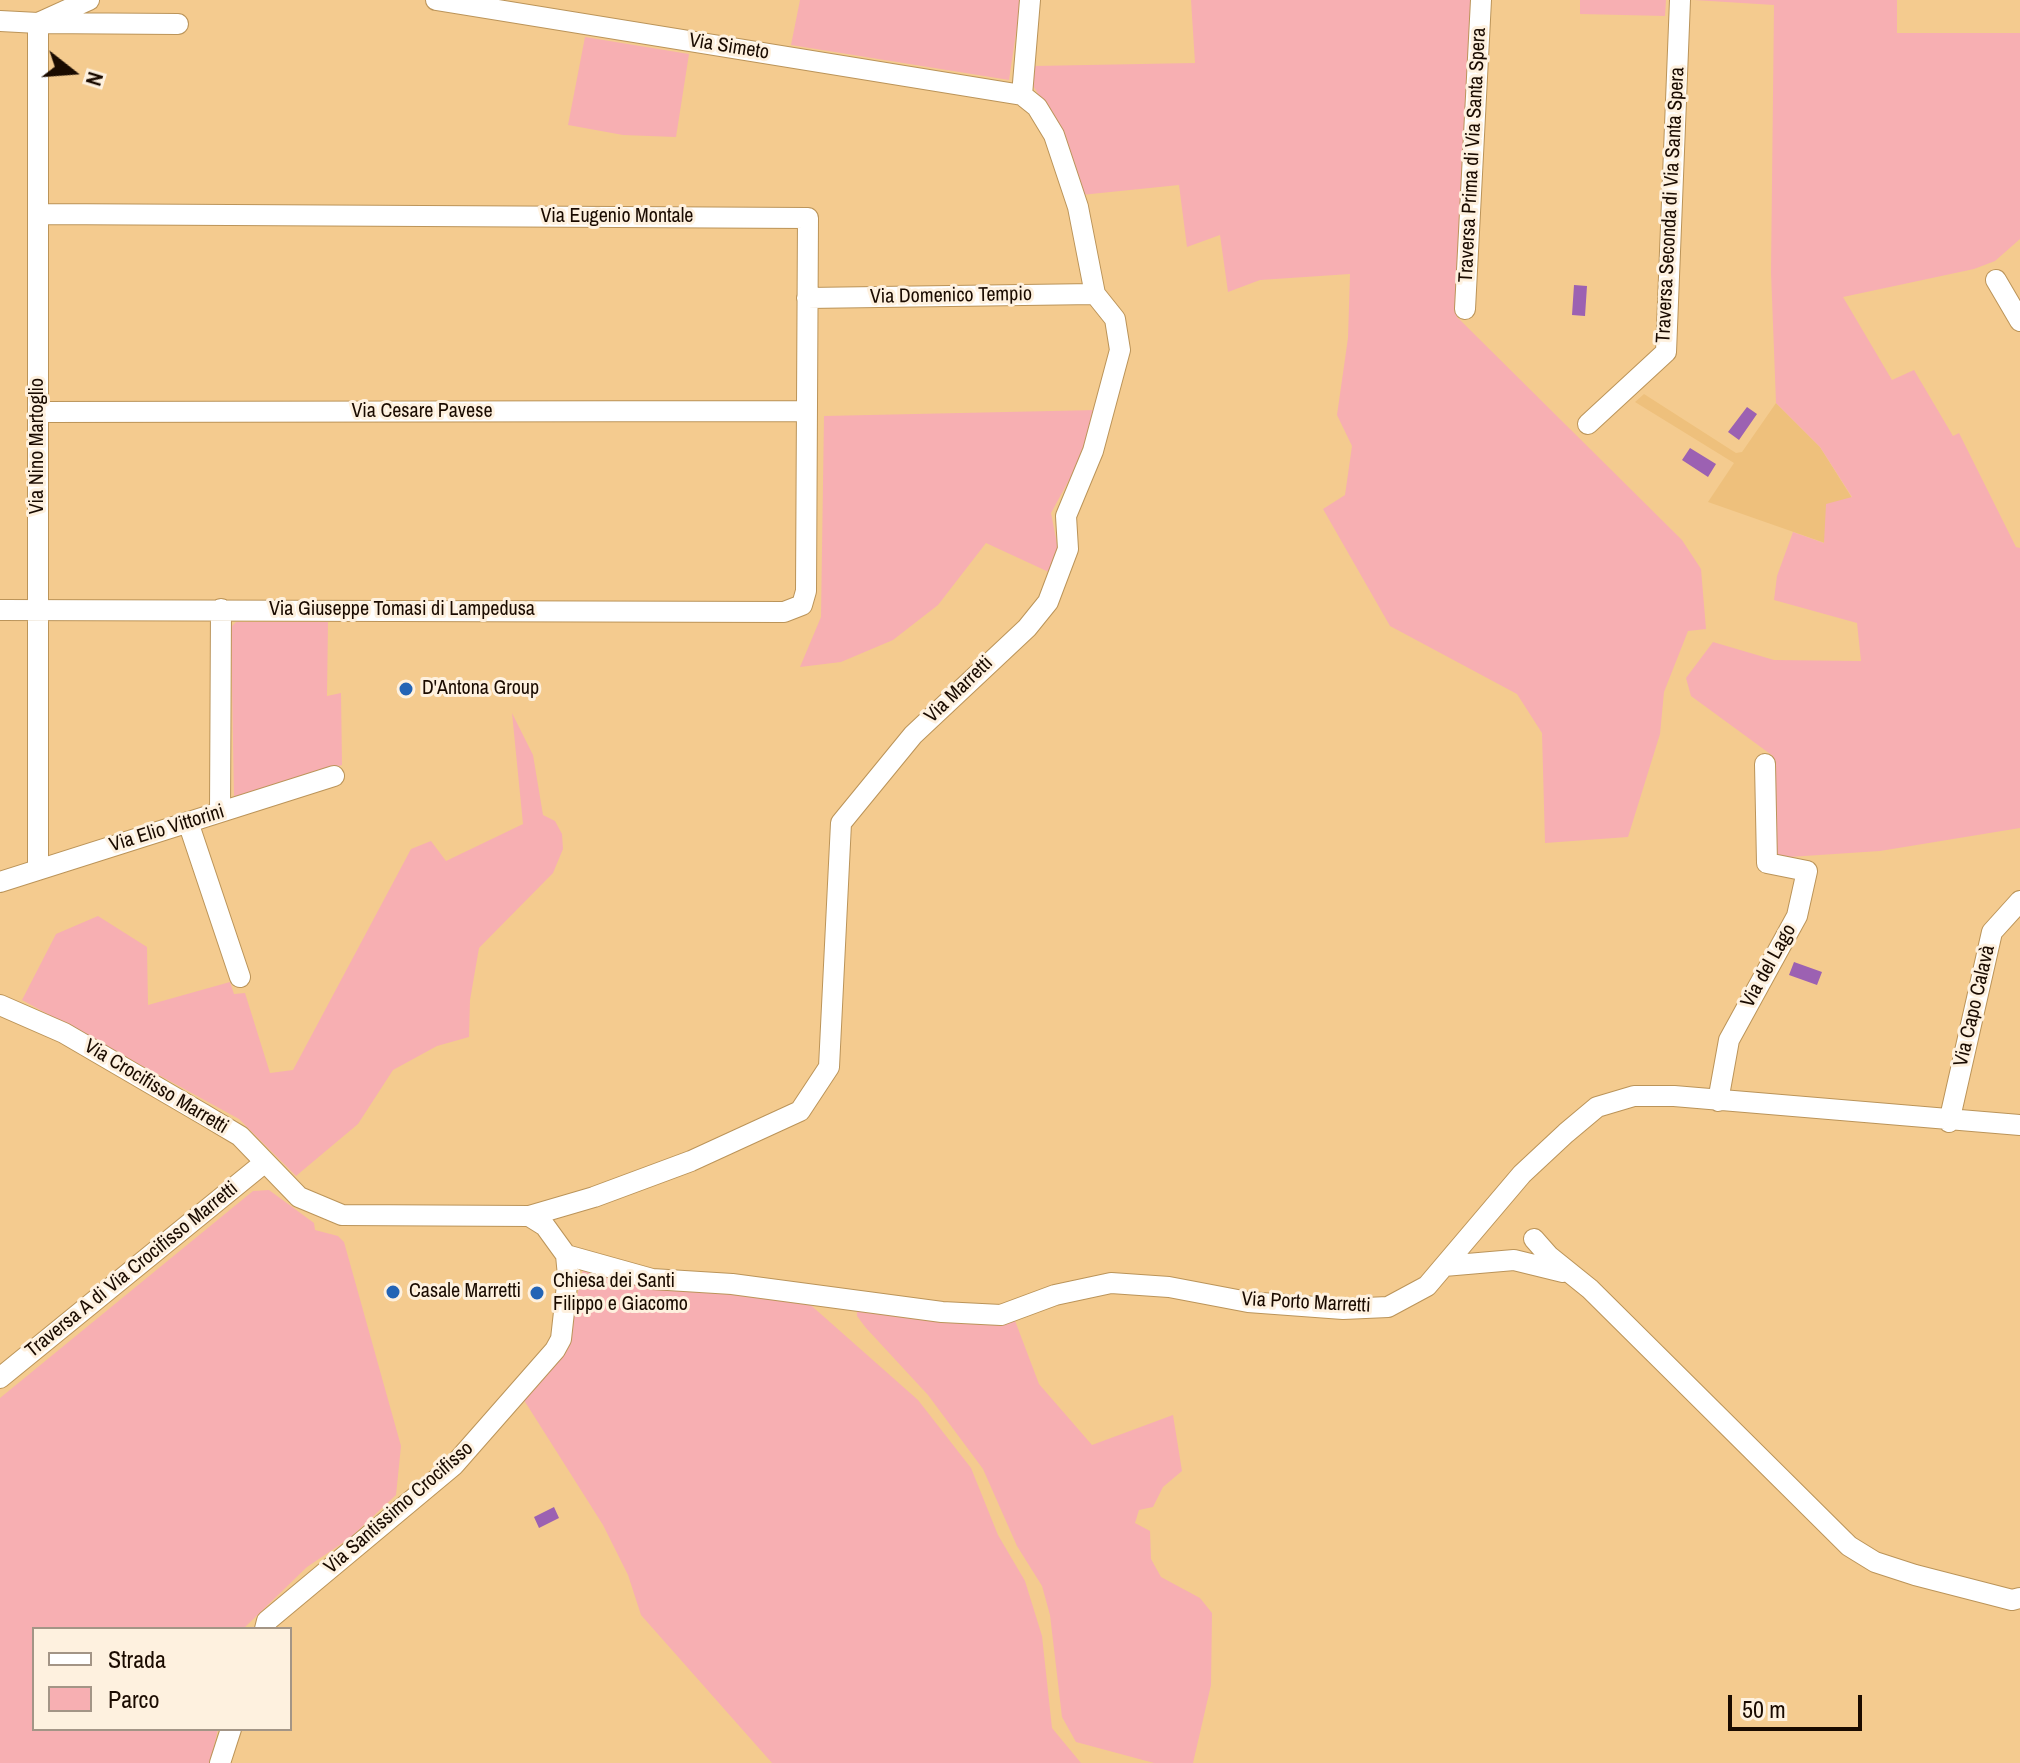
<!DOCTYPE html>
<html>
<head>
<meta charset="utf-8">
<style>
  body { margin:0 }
  #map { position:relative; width:2020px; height:1763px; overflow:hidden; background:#f4cb8f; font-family:"Archivo Narrow",sans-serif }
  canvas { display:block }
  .legend { position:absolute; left:32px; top:1627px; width:260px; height:104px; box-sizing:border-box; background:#fef1df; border:2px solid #a39586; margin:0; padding:10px 14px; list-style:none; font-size:24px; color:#1a0b00 }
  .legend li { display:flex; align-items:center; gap:16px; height:40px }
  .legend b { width:40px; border:2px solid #a39586 }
  .north { position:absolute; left:32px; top:32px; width:80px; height:80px; -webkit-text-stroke:6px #fef1df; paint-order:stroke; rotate:107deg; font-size:22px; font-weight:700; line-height:32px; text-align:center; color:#1a0b00 }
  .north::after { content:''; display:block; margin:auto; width:28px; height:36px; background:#1a0b00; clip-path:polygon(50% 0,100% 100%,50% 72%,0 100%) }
  .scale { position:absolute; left:1728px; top:1695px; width:134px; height:36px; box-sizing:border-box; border:4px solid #1a0b00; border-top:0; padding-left:10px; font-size:24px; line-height:28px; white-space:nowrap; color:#1a0b00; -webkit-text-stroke:6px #fef1df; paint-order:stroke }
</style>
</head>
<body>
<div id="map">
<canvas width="2020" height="1763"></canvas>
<ul class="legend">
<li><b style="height:10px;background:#fff"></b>Strada</li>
<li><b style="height:22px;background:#f7afb2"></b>Parco</li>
</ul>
<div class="north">N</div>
<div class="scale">50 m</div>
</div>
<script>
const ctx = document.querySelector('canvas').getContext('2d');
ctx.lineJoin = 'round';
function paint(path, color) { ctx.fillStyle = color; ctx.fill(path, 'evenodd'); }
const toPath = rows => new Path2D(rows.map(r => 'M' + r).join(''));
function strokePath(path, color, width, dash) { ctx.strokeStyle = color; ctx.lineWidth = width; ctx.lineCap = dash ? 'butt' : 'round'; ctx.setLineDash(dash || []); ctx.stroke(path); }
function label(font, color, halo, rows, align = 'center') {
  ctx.font = font + ' "Archivo Narrow",sans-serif'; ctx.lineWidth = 6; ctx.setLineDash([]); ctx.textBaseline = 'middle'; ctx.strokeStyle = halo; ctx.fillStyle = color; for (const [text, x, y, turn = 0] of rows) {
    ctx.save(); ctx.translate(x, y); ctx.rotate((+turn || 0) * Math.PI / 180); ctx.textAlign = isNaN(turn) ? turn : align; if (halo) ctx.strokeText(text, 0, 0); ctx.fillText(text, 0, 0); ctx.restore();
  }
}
paint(toPath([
  [1644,394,1736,453,1742,452,1776,403,1820,447,1852,498,1825,543,1708,502,1734,463,1635,402]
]), '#eec07c');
paint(toPath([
  [800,0,1021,0,1009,80,791,45],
  [1191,0,1473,0,1457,317,1682,540,1701,569,1706,629,1688,631,1664,692,1660,734,1628,837,1545,843,1542,733,1517,694,1390,626,1323,509,1345,495,1352,446,1337,415,1348,338,1350,274,1260,280,1228,292,1220,235,1187,247,1179,185,1081,195,1052,117,1032,84,1034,66,1195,63],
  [1580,0,1666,0,1665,16,1580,14],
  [1694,0,1897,0,1897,33,2020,33,2020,239,1995,261,1974,269,1843,297,1892,380,1914,370,1953,436,1959,433,2016,547,2020,548,2020,828,1880,851,1774,858,1773,756,1691,696,1686,678,1713,642,1774,660,1861,661,1857,623,1774,600,1777,576,1793,532,1824,543,1826,504,1852,497,1820,447,1776,403,1771,272,1774,5],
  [585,37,689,54,676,137,623,135,568,125],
  [1097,410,1085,451,1051,513,1058,549,1053,574,986,543,938,605,893,640,841,662,800,667,821,617,824,416],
  [236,622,328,622,327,696,341,693,342,765,240,799,234,798,231,627],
  [512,713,533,755,543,815,555,821,562,834,563,849,553,873,479,948,470,1000,469,1037,437,1046,393,1070,358,1124,296,1176,239,1119,22,1000,56,934,98,916,147,947,148,1005,230,982,234,994,245,993,270,1073,293,1070,411,849,431,841,446,861,523,824],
  [269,1190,314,1223,315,1230,338,1236,344,1242,401,1446,396,1495,350,1538,307,1567,243,1629,34,1629,34,1729,218,1729,210,1763,0,1763,0,1398,253,1191],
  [583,1269,805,1300,918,1400,971,1468,998,1535,1025,1581,1042,1636,1052,1728,1081,1763,772,1763,641,1615,628,1575,603,1525,522,1397,560,1360,566,1349],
  [857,1310,1014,1318,1039,1384,1092,1445,1173,1415,1182,1471,1163,1487,1153,1507,1139,1510,1135,1523,1150,1531,1151,1559,1161,1577,1200,1598,1212,1613,1211,1685,1193,1763,1154,1763,1076,1742,1062,1717,1050,1615,1042,1586,1017,1546,983,1469,928,1395,866,1328,857,1316]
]), '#f7afb2');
paint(toPath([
  [1574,285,1587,286,1585,316,1572,315],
  [1747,407,1757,414,1739,440,1728,432],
  [1690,448,1716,464,1708,477,1682,460],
  [1794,962,1822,972,1817,985,1789,975],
  [554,1507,559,1518,539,1528,534,1517]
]), '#9c61b2');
const street = toPath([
  [436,0,1022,95],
  [0,21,38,23,89,0],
  [1996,280,2020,321],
  [807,298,1095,294],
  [1465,309,1481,0],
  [38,412,806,411],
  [1588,424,1666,352,1680,0],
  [0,610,784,612,802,605,806,591,808,218,38,214],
  [220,812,221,609],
  [188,822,240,977],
  [38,870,38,23,178,24],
  [0,882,334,776],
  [0,1005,64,1033,203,1114,240,1136,299,1197,342,1215,529,1216,594,1197,691,1161,800,1111,829,1067,841,823,913,735,1027,628,1048,602,1068,549,1066,516,1093,451,1120,350,1115,319,1095,294,1078,207,1054,135,1037,107,1022,95,1030,0],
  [1718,1101,1729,1040,1797,916,1807,871,1767,863,1765,764],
  [1949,1122,1992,932,2020,901],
  [1534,1239,1549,1256,1590,1289,1849,1546,1875,1562,1915,1575,2012,1600,2020,1598],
  [566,1255,652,1279,732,1284,942,1312,1001,1315,1055,1295,1111,1283,1169,1287,1248,1302,1343,1309,1388,1307,1427,1286,1522,1174,1566,1133,1597,1107,1634,1096,1674,1096,2020,1125],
  [1444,1266,1514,1260,1563,1272],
  [0,1378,264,1163],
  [265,1629,267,1621,454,1465,555,1350,561,1339,568,1276,566,1255,545,1226,529,1216],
  [220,1763,231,1729]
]);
strokePath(street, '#bb9459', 22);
strokePath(street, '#fff', 20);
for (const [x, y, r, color] of [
  [406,689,8,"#2364b5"],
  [393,1292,8,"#2364b5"],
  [537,1293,8,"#2364b5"]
]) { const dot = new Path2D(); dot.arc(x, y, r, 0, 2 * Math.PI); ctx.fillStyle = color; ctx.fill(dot); strokePath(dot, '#fef1df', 3); }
label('20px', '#1a0b00', '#fef1df', [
  ["Via Simeto",729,47,9],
  ["Traversa Prima di Via Santa Spera",1473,155,-87],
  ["Traversa Seconda di Via Santa Spera",1671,205,-87],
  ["Via Eugenio Montale",617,217],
  ["Via Domenico Tempio",951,296,-1],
  ["Via Cesare Pavese",422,412],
  ["Via Nino Martoglio",38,446,-90],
  ["Via Giuseppe Tomasi di Lampedusa",402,610],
  ["Via Marretti",959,690,-44],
  ["Via Elio Vittorini",167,829,-17],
  ["Via del Lago",1769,966,-61],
  ["Via Capo Calavà",1975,1006,-77],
  ["Via Crocifisso Marretti",156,1087,31],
  ["Traversa A di Via Crocifisso Marretti",132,1270,-39],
  ["Via Porto Marretti",1306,1303,3],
  ["Via Santissimo Crocifisso",399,1508,-41]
]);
label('20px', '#1a0b00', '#fef1df', [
  ["D'Antona Group",422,689],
  ["Chiesa dei Santi",553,1282],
  ["Filippo e Giacomo",553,1305],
  ["Casale Marretti",409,1292]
], 'left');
</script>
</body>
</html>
